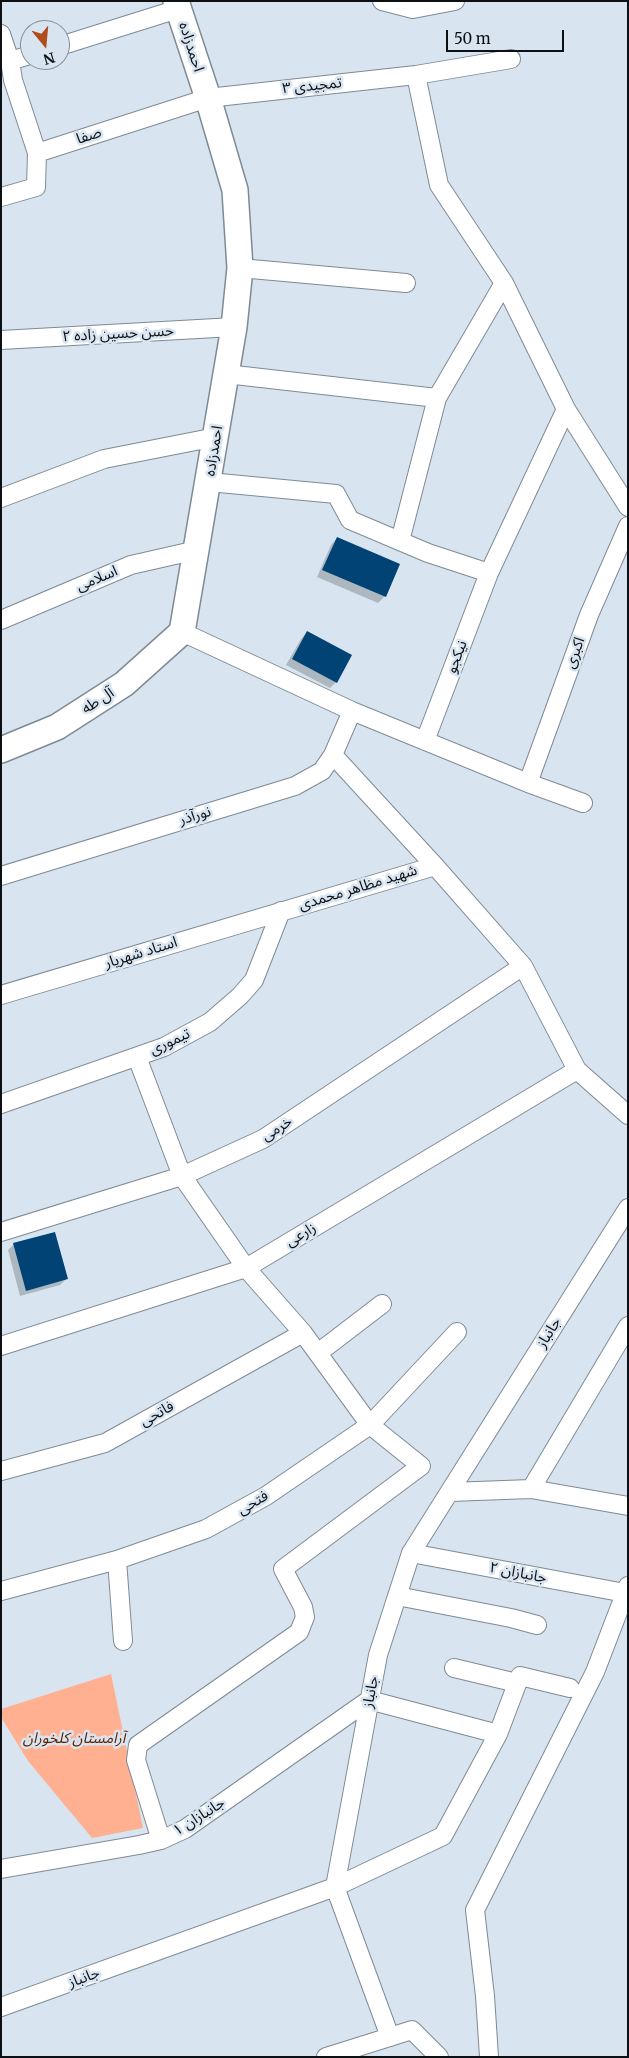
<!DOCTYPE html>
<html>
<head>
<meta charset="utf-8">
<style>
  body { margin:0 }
  #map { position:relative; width:629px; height:2058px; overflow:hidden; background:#d8e5f1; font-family:Merriweather,serif }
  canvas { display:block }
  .frame { position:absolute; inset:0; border:2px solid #0c1014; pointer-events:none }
  .north { position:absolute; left:20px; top:20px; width:50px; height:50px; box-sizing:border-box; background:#d8e5f1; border:1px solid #869099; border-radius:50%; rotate:163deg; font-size:14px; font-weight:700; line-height:20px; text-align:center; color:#0c1014 }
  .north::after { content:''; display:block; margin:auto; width:18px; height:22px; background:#b14d1c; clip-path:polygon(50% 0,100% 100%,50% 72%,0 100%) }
  .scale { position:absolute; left:446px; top:30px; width:118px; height:22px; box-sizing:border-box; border:2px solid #0c1014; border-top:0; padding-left:6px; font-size:15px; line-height:18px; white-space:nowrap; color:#0c1014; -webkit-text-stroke:4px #d8e5f1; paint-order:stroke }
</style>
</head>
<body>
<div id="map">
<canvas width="629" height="2058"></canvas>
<div class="frame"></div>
<div class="north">N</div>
<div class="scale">50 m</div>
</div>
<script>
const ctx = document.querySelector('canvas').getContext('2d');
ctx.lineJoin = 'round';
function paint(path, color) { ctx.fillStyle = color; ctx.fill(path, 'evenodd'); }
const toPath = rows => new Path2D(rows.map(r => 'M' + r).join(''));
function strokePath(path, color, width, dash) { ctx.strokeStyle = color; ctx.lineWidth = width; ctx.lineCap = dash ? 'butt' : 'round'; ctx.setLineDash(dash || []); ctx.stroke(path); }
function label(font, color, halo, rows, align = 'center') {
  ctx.font = font + ' Merriweather,"Noto Sans Arabic",serif'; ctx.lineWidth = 5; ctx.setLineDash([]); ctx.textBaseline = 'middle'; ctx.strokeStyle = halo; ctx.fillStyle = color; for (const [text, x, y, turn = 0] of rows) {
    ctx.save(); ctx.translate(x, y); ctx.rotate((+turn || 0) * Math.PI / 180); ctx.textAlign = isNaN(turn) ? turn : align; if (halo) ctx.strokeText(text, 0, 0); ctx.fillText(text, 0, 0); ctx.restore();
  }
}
paint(toPath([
  [111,1674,143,1828,92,1838,28,1761,1,1717,1,1709]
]), '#ffb090');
paint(toPath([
  [337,538,398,564,385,596,378,603,317,577,331,545],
  [307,632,336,682,330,688,286,665,301,639],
  [14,1244,66,1279,60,1285,20,1296,8,1250]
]), '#0003');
paint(toPath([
  [337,537,400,564,386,597,322,570],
  [307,631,352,655,337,683,292,659],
  [55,1232,68,1279,26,1291,13,1243]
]), '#004374');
const street = toPath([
  [382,1,413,9,455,1],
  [1,34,10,61,13,80,37,153],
  [60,46,178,9],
  [10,61,30,55],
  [416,75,439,185,504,283,566,409,489,573,425,741],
  [1,197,36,187,37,153,208,98,416,75,511,59],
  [240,268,406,283],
  [1,340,234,327],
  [226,374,437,398,504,283],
  [566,409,628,507],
  [209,482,336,494,350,520,428,553,489,573],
  [1,498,104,459,216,437],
  [400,541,437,398],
  [1,620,131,565,197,550],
  [182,632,352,711,528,783,583,803],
  [333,755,435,866,523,966,577,1070,628,1115],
  [528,783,589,615,628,526],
  [1,876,295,786,322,771,333,755,352,711],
  [1,995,435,866],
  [137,1057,182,1176,246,1268,303,1333,370,1425,421,1466,283,1569,303,1607,305,1617,299,1632,138,1745,136,1760,161,1840],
  [1,1104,164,1047,210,1022,240,996,254,980,281,911],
  [1,1232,182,1176,263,1139,523,966],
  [1,1346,246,1268,577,1070],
  [318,1353,382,1304],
  [1,1471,105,1443,303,1333],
  [531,1489,628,1326],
  [450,1492,531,1489,628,1506],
  [411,1553,625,1593],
  [117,1560,123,1641],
  [1,1591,117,1560,206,1529,266,1496,370,1425,457,1332],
  [397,1596,511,1618,537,1625],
  [454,1668,517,1683],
  [1,1869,139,1845,161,1840,185,1829,369,1700,498,1734],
  [335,1887,378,1655,411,1553,628,1208],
  [335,1887,390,2037],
  [1,2007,335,1887,443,1836,498,1734,520,1676,570,1688],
  [326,2057,412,2030,439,2057],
  [489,2057,485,1996,475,1910,595,1672,628,1586]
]);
const secondary = toPath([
  [1,750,57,727,124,684,182,632,234,327,240,268,235,190,208,98,176,1]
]);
strokePath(street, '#7f8a95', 20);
strokePath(secondary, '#7f8a95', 28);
strokePath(street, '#fff', 18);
strokePath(secondary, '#fff', 25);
label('15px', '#0c1014', '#d8e5f1', [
  ["احمدزاده",191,47,72],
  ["تمجیدی ۳",312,86,-6],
  ["صفا",89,136,-18],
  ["حسن حسین زاده ۲",118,334,-3],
  ["احمدزاده",214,451,-81],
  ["اسلامی",97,579,-23],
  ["اکبری",575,653,-70],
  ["نیکجو",457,657,-69],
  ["آل طه",98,701,-33],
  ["نورآذر",195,816,-17],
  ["شهید مظاهر محمدی",358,888,-17],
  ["استاد شهریار",141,953,-17],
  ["تیموری",170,1042,-25],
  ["خرمی",277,1129,-32],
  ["زارعی",301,1235,-31],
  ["جانباز",549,1333,-58],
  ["فاتحی",157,1414,-29],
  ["فتحی",253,1503,-30],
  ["جانبازان ۲",518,1573,11],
  ["جانباز",371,1692,-79],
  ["جانبازان ۱",199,1817,-32],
  ["جانباز",84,1978,-20]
]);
label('italic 15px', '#5f2405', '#d8e5f1', [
  ["آرامستان کلخوران",74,1739]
]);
</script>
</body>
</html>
